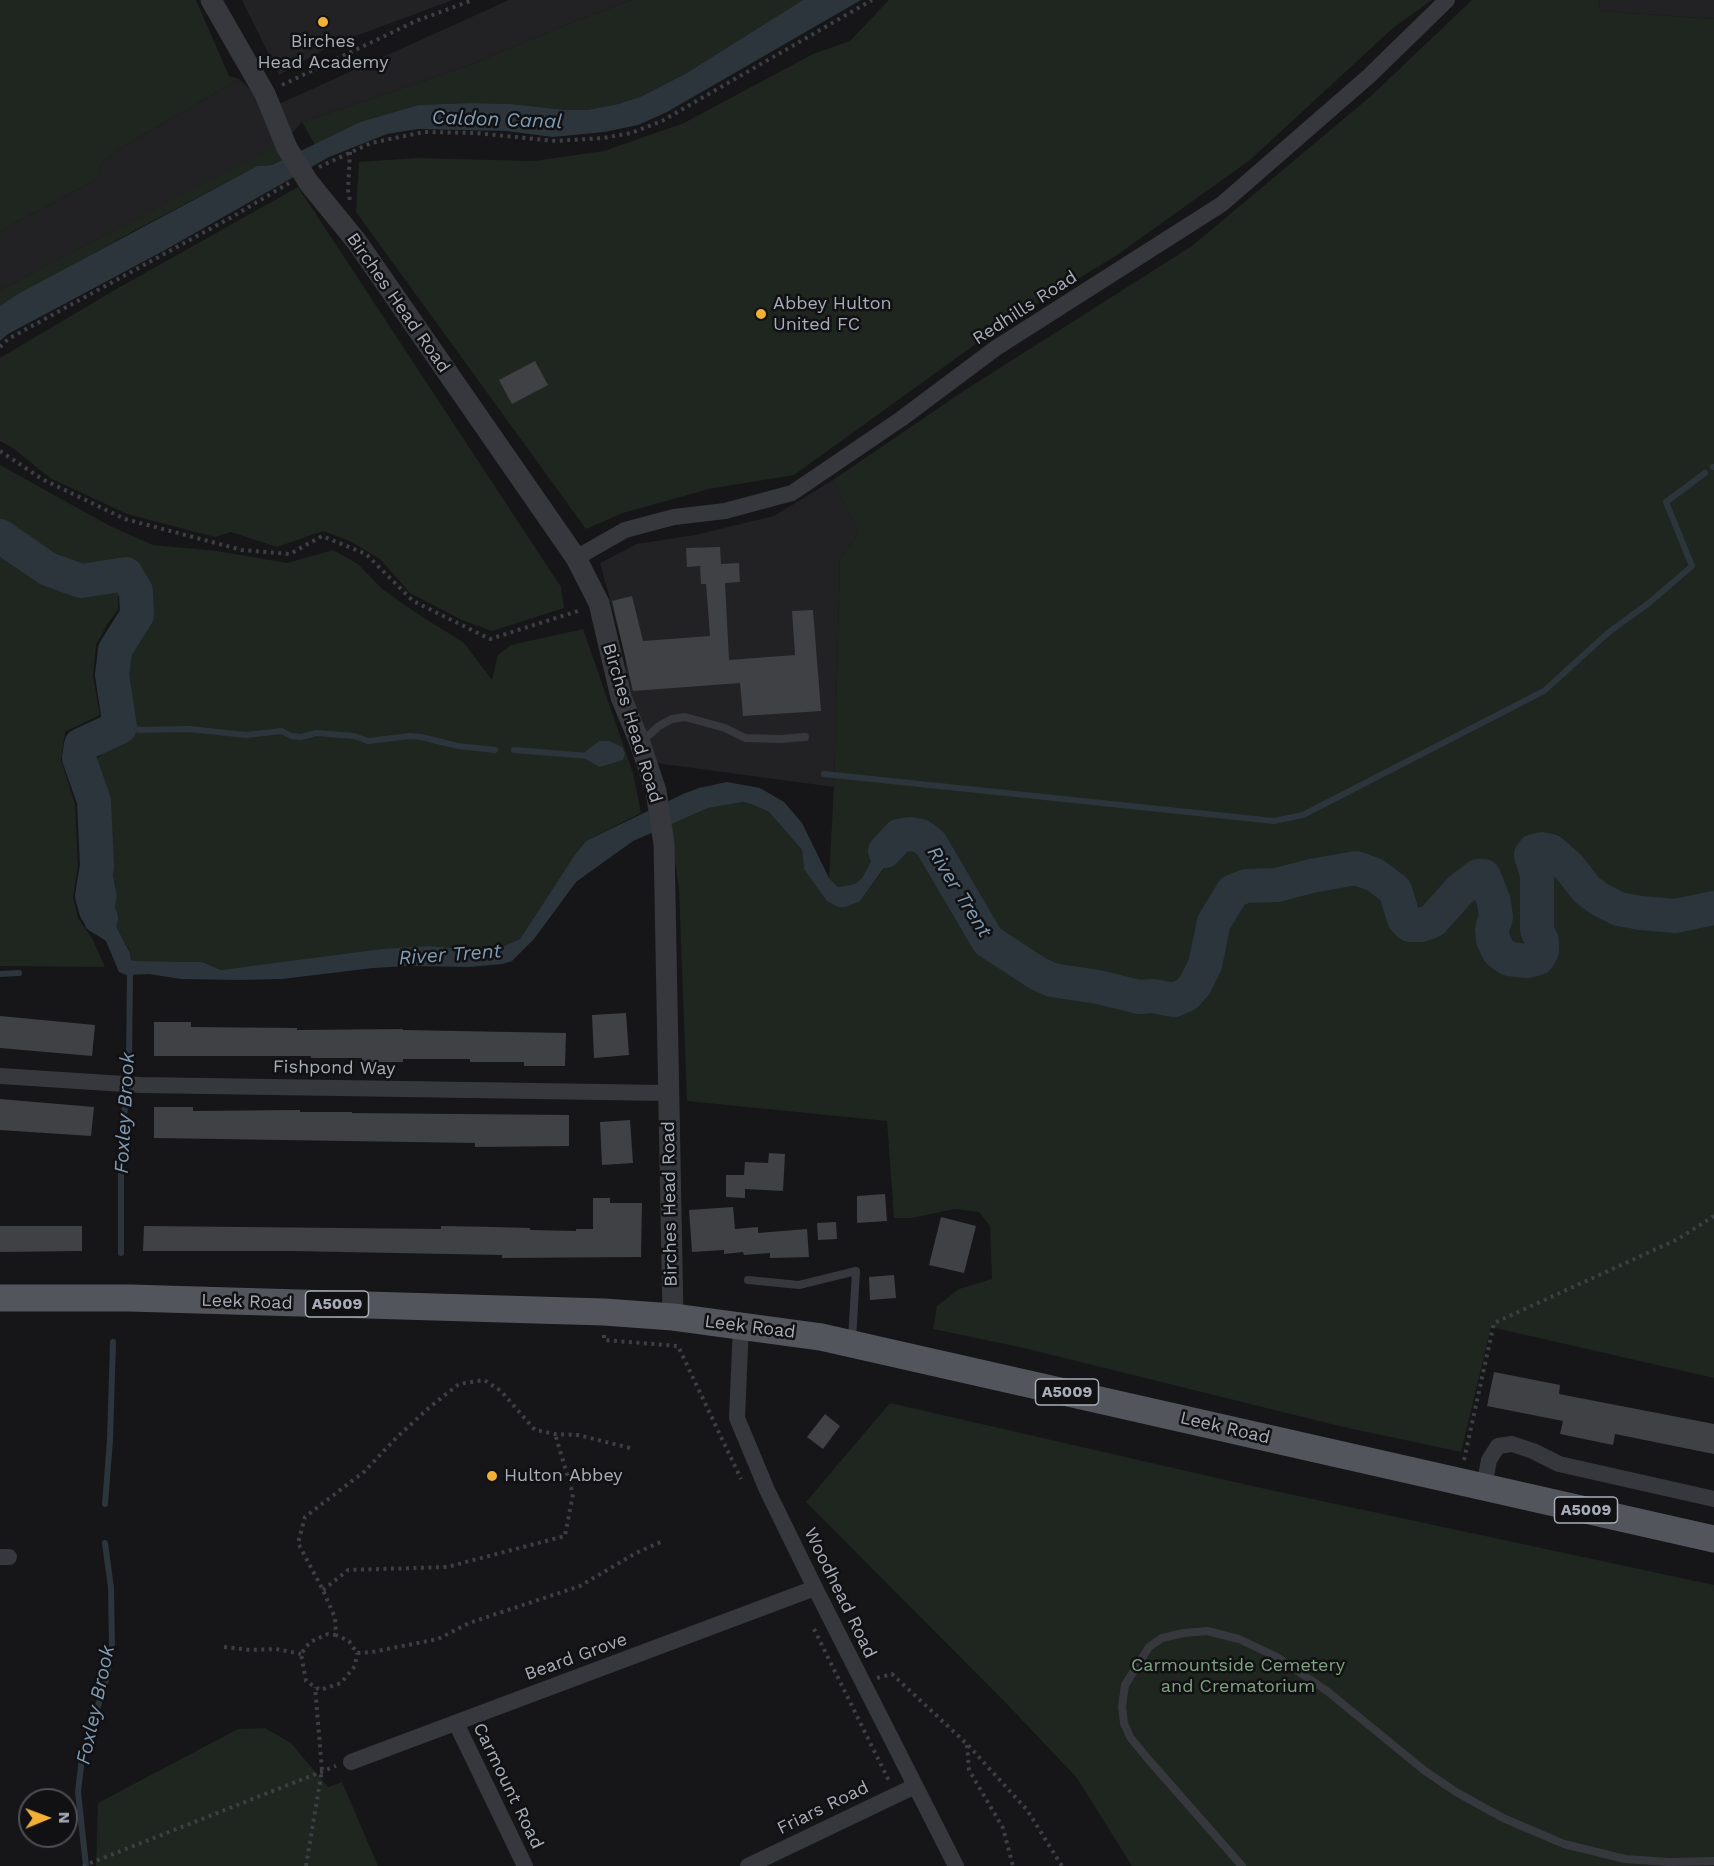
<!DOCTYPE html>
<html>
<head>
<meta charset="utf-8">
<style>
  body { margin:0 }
  #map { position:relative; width:1714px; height:1866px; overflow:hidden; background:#161618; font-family:"Work Sans",sans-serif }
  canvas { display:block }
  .north { position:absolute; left:18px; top:1788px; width:60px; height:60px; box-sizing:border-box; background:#111113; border:2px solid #4d4f55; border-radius:50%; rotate:89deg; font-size:16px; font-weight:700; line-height:24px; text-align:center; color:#a8adb8 }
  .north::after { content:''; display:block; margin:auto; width:21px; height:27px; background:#f2b134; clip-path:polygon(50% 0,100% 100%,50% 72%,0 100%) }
</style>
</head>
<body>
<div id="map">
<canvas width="1714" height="1866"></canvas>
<div class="north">N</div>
</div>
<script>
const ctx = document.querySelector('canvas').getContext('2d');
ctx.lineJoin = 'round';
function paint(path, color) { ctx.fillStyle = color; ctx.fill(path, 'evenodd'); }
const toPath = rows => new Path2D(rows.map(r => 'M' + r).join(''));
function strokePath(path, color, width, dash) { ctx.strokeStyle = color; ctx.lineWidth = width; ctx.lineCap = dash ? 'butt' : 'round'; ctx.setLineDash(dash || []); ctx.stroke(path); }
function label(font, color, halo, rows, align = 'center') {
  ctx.font = font + ' "Work Sans",sans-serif'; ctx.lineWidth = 5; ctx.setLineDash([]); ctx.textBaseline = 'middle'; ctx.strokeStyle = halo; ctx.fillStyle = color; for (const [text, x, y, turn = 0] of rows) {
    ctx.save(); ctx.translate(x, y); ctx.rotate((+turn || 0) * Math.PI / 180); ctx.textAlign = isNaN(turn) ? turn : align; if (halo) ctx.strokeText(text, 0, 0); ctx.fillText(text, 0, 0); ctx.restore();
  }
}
paint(toPath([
  [242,0,453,0,334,44,279,75],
  [509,0,632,0,570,23,468,66,302,122,284,142,0,290,0,231,97,179,102,162,117,150,239,79,270,108],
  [1599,0,1714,0,1714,19,1600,11],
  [833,480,859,533,840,559,834,787,656,763,627,691,625,655,600,563,637,544,695,535,774,516]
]), '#222225');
paint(toPath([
  [0,0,196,0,229,76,239,79,117,150,102,162,97,179,0,231],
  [632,0,803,0,685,74,640,97,618,104,587,110,566,110,511,104,469,103,418,105,360,122,315,145,302,122,468,66,570,23],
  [889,0,1432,0,1393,28,1250,160,1117,255,998,328,794,475,709,489,623,513,586,529,356,212,359,162,416,158,534,161,604,151,684,123,813,54,850,41],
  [1472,0,1599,0,1600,11,1714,19,1714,1378,1491,1327,1461,1452,1339,1426,1024,1348,933,1329,937,1306,959,1289,992,1279,990,1226,979,1212,955,1209,911,1218,894,1218,887,1121,687,1101,679,890,670,824,708,808,743,802,751,804,769,812,802,850,804,869,860,901,895,854,904,845,914,843,923,848,927,827,875,854,862,878,855,884,838,887,829,878,834,787,840,559,859,533,833,480,962,392,1192,246,1371,96],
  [277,145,285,159,271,165,257,166,130,233,0,306,0,290],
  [298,187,561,587,564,608,492,631,462,620,410,593,380,559,350,541,323,531,277,547,231,532,215,537,127,514,50,478,13,448,0,441,0,358,113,291],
  [0,465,110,526,153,545,217,551,287,563,333,550,358,564,382,589,418,614,464,643,492,680,498,655,511,645,583,629,633,773,641,813,586,841,576,853,520,939,497,949,475,950,429,946,221,970,202,962,137,961,131,960,130,952,117,928,113,916,117,896,112,871,113,845,102,788,94,762,106,749,115,747,130,720,126,670,132,647,143,629,148,582,118,597,118,610,108,623,96,645,93,676,100,715,65,732,61,760,75,804,78,865,73,897,78,918,92,938,105,967,0,966],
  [890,1403,1252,1486,1714,1585,1714,1866,1132,1866,1077,1778,1006,1703,806,1502],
  [265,1728,291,1743,328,1787,342,1782,378,1866,96,1866,98,1803,238,1729]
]), '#1e261f');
paint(toPath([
  [803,0,861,0,667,112,638,125,604,132,553,137,506,131,418,129,387,134,329,157,165,250,8,334,0,341,0,306,18,294,246,172,257,166,272,165,360,122,418,105,469,103,511,104,566,110,587,110,618,104,640,97,685,74],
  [599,741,609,741,622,747,625,753,623,760,600,767,580,756],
  [727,782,760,788,784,802,802,823,829,878,838,887,855,884,862,878,875,854,894,830,903,825,912,822,921,823,927,827,923,849,914,843,904,845,894,854,860,901,846,907,838,907,827,901,804,869,802,850,769,812,751,804,743,802,708,808,633,841,576,882,534,939,512,961,502,964,469,967,407,966,373,968,282,979,240,980,181,979,149,974,126,975,119,972,106,941,86,928,82,913,89,873,112,871,117,896,113,916,117,928,130,953,131,960,137,961,202,962,221,970,382,949,429,946,475,950,497,949,520,939,576,853,586,841,683,794,699,788]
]), '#2c353c');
strokePath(toPath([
  [1713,467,1714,467],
  [120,727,141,730,189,729,246,735,282,731,291,736,301,737,316,733,354,736,368,741,410,736,421,737,458,746,495,750],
  [514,750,589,756],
  [824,774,1274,821,1303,815,1544,691,1609,632,1649,603,1692,566,1666,502,1705,473],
  [0,974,19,973],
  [121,1253,121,1152,129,1060,130,972],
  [105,1504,110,1440,113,1342],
  [86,1866,78,1792,82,1758,106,1680,112,1650,111,1588,105,1543]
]), '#2c353c', 6);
strokePath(toPath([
  [0,536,48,569,81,581,126,574,136,591,137,615,115,650,112,675,120,727,81,745,79,758,94,801,97,866,92,896,96,910,101,918],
  [885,851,899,836,910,834,921,836,925,839,931,844,988,941,1037,973,1052,980,1098,987,1139,997,1153,996,1174,1000,1186,995,1195,985,1205,965,1214,922,1233,891,1246,886,1277,885,1311,876,1356,868,1375,875,1395,890,1404,919,1410,925,1421,925,1432,921,1461,889,1478,876,1484,876,1494,902,1496,917,1492,929,1493,940,1499,952,1509,959,1527,961,1538,958,1542,951,1542,941,1537,930,1537,875,1531,855,1534,851,1542,849,1551,851,1569,867,1587,890,1601,900,1619,909,1641,913,1675,916,1714,908]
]), '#2c353c', 34);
paint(toPath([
  [535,361,548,385,512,404,499,380],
  [720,547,721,564,739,563,740,582,725,583,729,660,795,655,792,611,813,610,821,711,743,716,740,683,633,691,612,601,632,596,643,641,710,636,706,584,701,584,700,566,687,567,686,548],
  [626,1013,629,1055,594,1058,592,1015],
  [0,1016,95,1025,92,1056,0,1048],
  [154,1022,191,1022,191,1027,297,1028,297,1030,403,1029,403,1030,566,1033,565,1066,524,1066,524,1062,470,1062,470,1059,403,1059,403,1062,362,1062,362,1058,311,1058,311,1056,154,1056],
  [0,1099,94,1107,91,1136,0,1130],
  [154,1107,193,1107,193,1111,300,1110,300,1112,352,1112,352,1113,569,1115,569,1146,475,1147,475,1143,154,1138],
  [630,1120,633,1163,602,1165,600,1122],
  [769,1153,785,1154,783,1191,745,1189,745,1198,726,1197,726,1175,744,1175,745,1162,768,1163],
  [885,1194,887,1221,857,1223,857,1196],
  [593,1198,610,1198,610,1203,642,1203,641,1257,502,1258,502,1255,290,1251,143,1251,144,1226,441,1229,441,1226,493,1227,530,1228,530,1230,576,1231,576,1229,593,1229],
  [733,1207,735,1229,758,1227,758,1233,807,1229,809,1257,770,1258,770,1253,744,1255,743,1252,724,1254,724,1250,692,1252,689,1210],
  [941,1217,976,1226,964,1273,929,1265],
  [836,1222,837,1239,818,1240,817,1223],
  [0,1226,82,1226,82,1251,0,1252],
  [894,1275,896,1298,870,1300,869,1277],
  [1494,1372,1560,1385,1559,1394,1714,1424,1714,1454,1615,1434,1613,1445,1560,1434,1563,1421,1487,1406],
  [825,1414,840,1426,823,1449,807,1437]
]), '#404145');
strokePath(toPath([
  [282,85,416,21,473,0],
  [350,152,348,190,350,201],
  [319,167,371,143,424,132,475,133,556,141,603,138,631,133,662,121,872,0],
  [0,347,8,339,232,217,289,183],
  [0,451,42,479,125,519,242,550,290,554,322,536,366,554,413,601,490,639,581,610],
  [604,1335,604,1340,678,1346,741,1479],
  [630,1448,578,1435,555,1434,535,1430,501,1391,484,1380,459,1384,431,1406,396,1438,365,1471,305,1517,298,1543,323,1590,335,1618,336,1635,349,1641,357,1653,372,1652,438,1639,469,1623,580,1586,636,1553,663,1541],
  [1464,1460,1494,1323,1678,1239,1714,1216],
  [323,1590,348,1570,447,1567,565,1536,573,1494,555,1434],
  [814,1629,889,1781],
  [336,1635,328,1634,310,1642,301,1654,306,1681,320,1690,341,1683,355,1666,357,1653],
  [224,1647,250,1650,276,1649,301,1654],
  [877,1678,892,1674,967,1744,1027,1810,1062,1866],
  [967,1745,969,1770,1003,1828,1013,1866],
  [83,1866,336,1766],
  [306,1866,322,1770,315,1687]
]), '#3d3f44', 4, [3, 4.5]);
strokePath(toPath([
  [640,743,659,726,672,719,685,717,725,728,745,738,780,739,805,737],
  [748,1280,799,1285,856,1271,852,1340],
  [1242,1866,1148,1759,1130,1737,1124,1723,1122,1707,1125,1685,1149,1647,1162,1638,1184,1633,1207,1631,1239,1639,1277,1657,1327,1691,1425,1771,1456,1792,1503,1818,1564,1844,1625,1859,1669,1862,1714,1861]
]), '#37383d', 8);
strokePath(toPath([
  [576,558,625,530,674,517,725,511,792,493,901,419,996,348,1222,204,1369,76,1447,0],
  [0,1076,140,1085,667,1093],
  [741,1325,737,1418,767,1490,815,1588,956,1866],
  [1484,1487,1489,1460,1498,1446,1512,1444,1533,1451,1559,1464,1714,1499],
  [0,1557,9,1557],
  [456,1723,525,1866],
  [351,1762,815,1588],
  [748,1866,915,1786]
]), '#37383d', 16);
strokePath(toPath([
  [211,0,265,94,287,148],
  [309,183,357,242,576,558,599,603,621,697,640,743,656,791,664,844,673,1317]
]), '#37383d', 21);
strokePath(toPath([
  [0,1298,130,1298,604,1312,673,1317,821,1337,1714,1539]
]), '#53555c', 27);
strokePath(toPath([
  [287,148,309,183]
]), '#37383d', 21);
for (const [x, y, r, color] of [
  [323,22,6,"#f2b134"],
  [761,314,6,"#f2b134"],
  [492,1476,6,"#f2b134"]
]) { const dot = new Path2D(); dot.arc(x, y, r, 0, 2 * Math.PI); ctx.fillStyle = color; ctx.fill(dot); strokePath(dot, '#111113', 2); }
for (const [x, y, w] of [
  [337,1304,63],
  [1067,1392,63],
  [1586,1510,63]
]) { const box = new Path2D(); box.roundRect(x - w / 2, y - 13, w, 26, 4.5); ctx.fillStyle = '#111113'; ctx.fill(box); strokePath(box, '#a8adb8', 1.5); }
label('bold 16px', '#a8adb8', null, [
  ["A5009",337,1304],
  ["A5009",1067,1392],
  ["A5009",1586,1510]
]);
label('18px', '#a8adb8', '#111113', [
  ["Birches",323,42,"center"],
  ["Head Academy",323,63,"center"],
  ["Abbey Hulton",773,304],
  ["United FC",773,325],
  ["Hulton Abbey",504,1476]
], 'left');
label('18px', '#a8adb8', '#111113', [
  ["Birches Head Road",398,303,55],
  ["Redhills Road",1025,308,-33],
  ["Birches Head Road",632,723,73],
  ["Fishpond Way",334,1068,1],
  ["Birches Head Road",670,1204,-91],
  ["Leek Road",247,1302,2],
  ["Leek Road",750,1327,7],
  ["Leek Road",1225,1428,13],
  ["Woodhead Road",840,1593,64],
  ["Beard Grove",576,1657,-20],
  ["Carmount Road",508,1786,64],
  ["Friars Road",823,1808,-26]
]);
label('18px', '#7fa381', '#111113', [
  ["Carmountside Cemetery",1238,1666],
  ["and Crematorium",1238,1687]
]);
label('italic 20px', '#7f9bb3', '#111113', [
  ["Caldon Canal",497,120,2],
  ["River Trent",959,892,58],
  ["River Trent",450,955,-4],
  ["Foxley Brook",125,1113,-87],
  ["Foxley Brook",96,1705,-78]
]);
</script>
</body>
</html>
